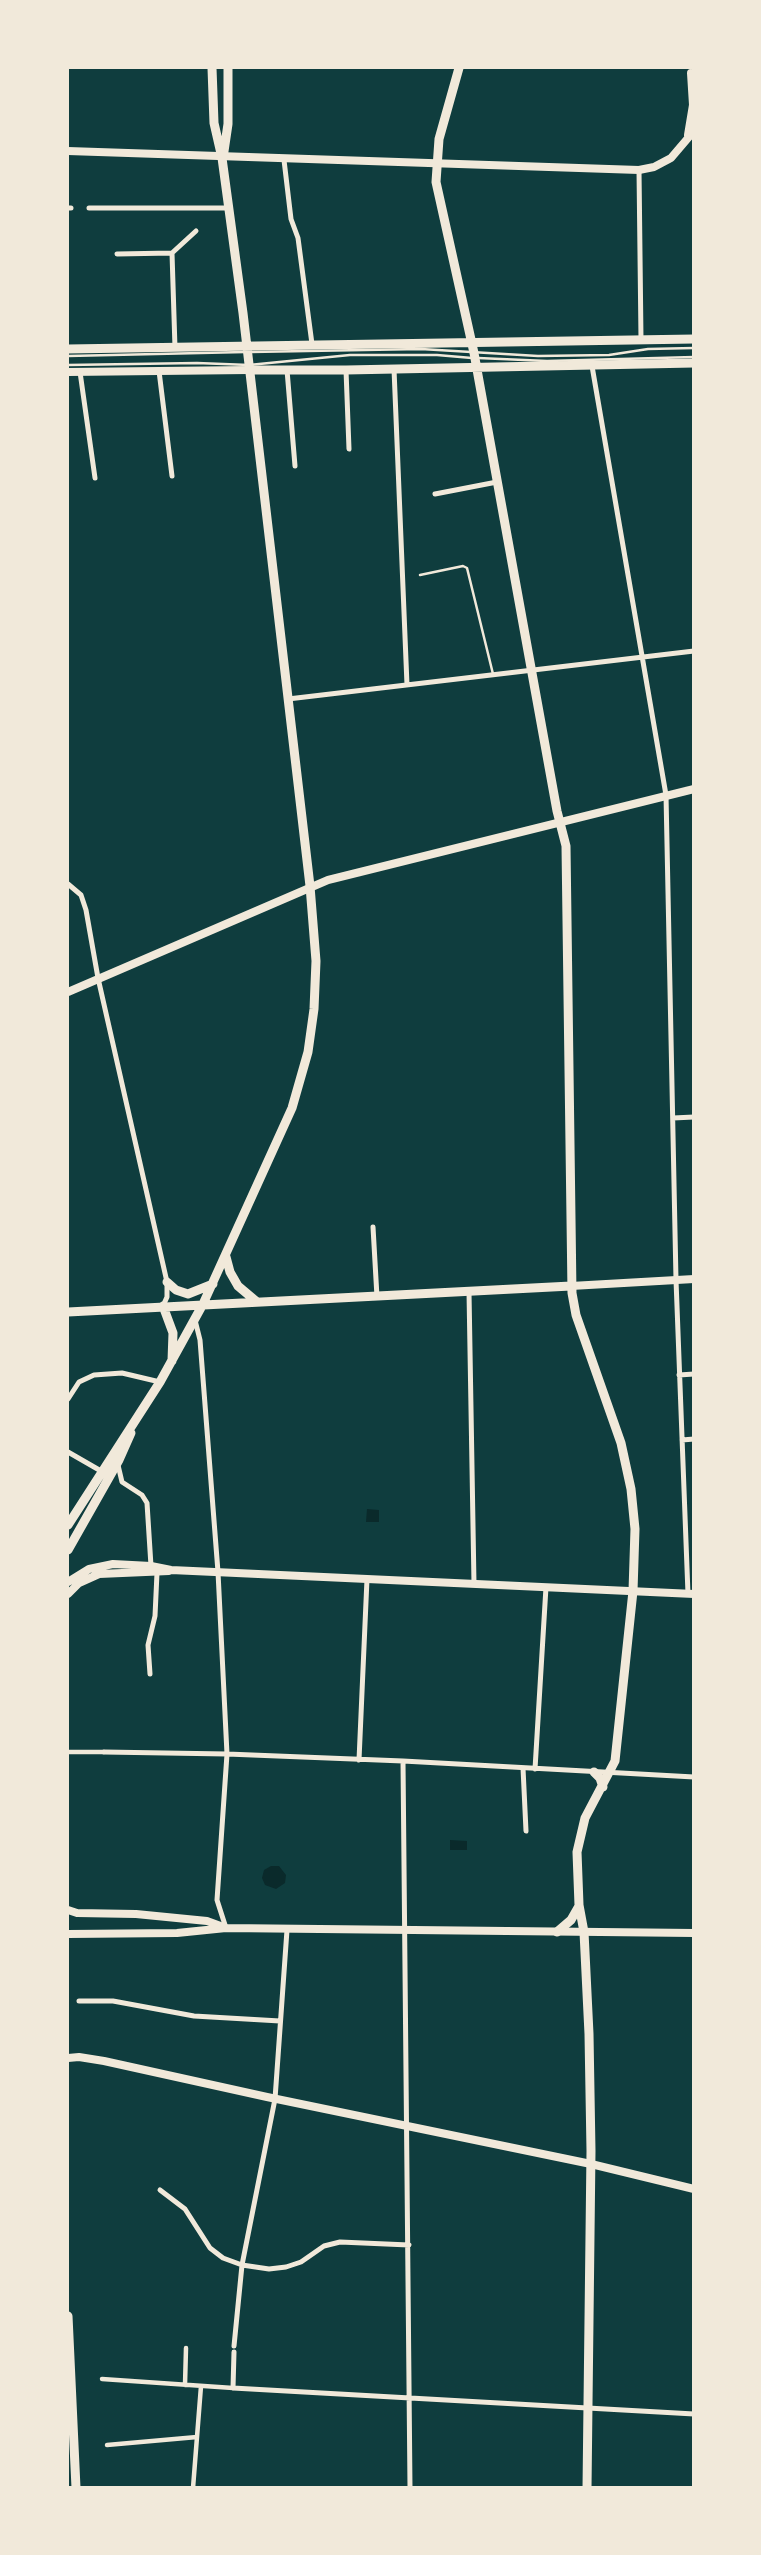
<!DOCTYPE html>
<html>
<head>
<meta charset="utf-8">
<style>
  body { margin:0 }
  #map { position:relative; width:761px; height:2555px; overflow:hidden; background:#0f3d3e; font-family:"PT Sans",sans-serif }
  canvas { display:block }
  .frame { position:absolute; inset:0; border:69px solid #f1e9da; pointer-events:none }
</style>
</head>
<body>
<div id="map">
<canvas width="761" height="2555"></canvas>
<div class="frame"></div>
</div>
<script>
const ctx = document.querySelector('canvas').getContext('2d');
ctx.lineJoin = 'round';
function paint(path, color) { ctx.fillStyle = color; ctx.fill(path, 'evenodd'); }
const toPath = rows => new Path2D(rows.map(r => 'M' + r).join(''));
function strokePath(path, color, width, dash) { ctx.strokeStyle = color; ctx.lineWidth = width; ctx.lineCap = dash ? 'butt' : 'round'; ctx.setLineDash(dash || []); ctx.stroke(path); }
paint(toPath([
  [367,1509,379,1510,379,1522,366,1522],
  [450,1840,467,1841,467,1850,450,1850],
  [271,1866,279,1866,286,1875,285,1883,276,1889,265,1885,262,1878,264,1870]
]), '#0a2a2b');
strokePath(toPath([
  [251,352,421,349,538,356,609,355,648,349,694,348],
  [68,356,245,352],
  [478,358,547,361,694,357],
  [68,365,197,363,249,365,350,355,437,355,472,358],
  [420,575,463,566,467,568,493,674]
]), '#f1e9da', 2.5);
strokePath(toPath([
  [68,1752,104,1752],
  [102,2379,233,2388],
  [185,2385,186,2348],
  [107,2445,197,2437],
  [193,2488,201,2386]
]), '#f1e9da', 4.5);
strokePath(toPath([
  [284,160,291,219,298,238,312,344],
  [639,170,641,339],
  [68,208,71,208],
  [89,208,229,208],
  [172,253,175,348],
  [117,254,172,253,196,231],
  [592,366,666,795,676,1280,688,1594],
  [394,369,407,685],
  [287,370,295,466],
  [346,370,349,449],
  [159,371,172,476],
  [80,372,95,478],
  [435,494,497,482],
  [288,699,694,651],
  [68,884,81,895,86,910,98,978,167,1282,167,1297,163,1306],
  [673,1118,694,1117],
  [373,1227,377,1297],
  [469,1292,474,1584],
  [195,1320,200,1340,218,1572,227,1754,217,1900,226,1928],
  [679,1375,694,1374],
  [68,1399,79,1382,94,1375,122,1373,160,1382],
  [682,1440,694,1439],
  [68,1452,101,1471],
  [118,1465,122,1482,142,1495,147,1503,151,1566],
  [150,1674,148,1645,155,1616,157,1573],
  [104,1752,227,1754,403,1761,694,1777],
  [359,1760,367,1579],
  [403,1761,410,2488],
  [523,1768,526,1831],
  [535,1769,546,1587],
  [79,2001,113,2001,194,2016,280,2021],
  [160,2190,185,2209,210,2248,223,2258,242,2265,269,2269,286,2267,301,2262,324,2246,340,2242,409,2245],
  [234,2346,242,2265,275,2099,287,1930],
  [234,2352,233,2388,694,2414]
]), '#f1e9da', 5);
strokePath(toPath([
  [688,135,693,105,691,73],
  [68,151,639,170,654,167,671,158,694,131],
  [68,372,249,370],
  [68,992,328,880,694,789],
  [571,1286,694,1279],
  [68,1582,89,1569,113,1564,151,1566,171,1570,694,1594],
  [68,1594,79,1583,99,1574,169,1571],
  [68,1910,77,1913,136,1914,207,1921,226,1928],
  [68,1934,177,1933,226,1928,694,1933],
  [68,2058,79,2057,104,2061,267,2097,591,2164,694,2189]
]), '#f1e9da', 8);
strokePath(toPath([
  [459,68,439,139,436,182,474,353,557,811,566,846,572,1293,576,1315,621,1443,631,1489,635,1529,633,1591,615,1761,585,1818,577,1852,579,1905,584,1932,589,2034,591,2151,587,2488],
  [223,158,228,124,228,68],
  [68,349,694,339],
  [249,370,346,370,694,363],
  [226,1257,230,1272,238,1286,257,1302],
  [167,1282,176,1290,188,1294,213,1284],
  [163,1306,173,1333,172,1361],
  [68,1312,571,1286],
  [68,1525,160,1382,203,1304,292,1108,308,1052,314,1009,316,961,310,886,243,313,222,158,214,123,212,68],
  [68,1550,119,1460,131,1433],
  [594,1772,600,1778,603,1787],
  [557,1932,571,1920,579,1906],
  [68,2316,76,2488]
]), '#f1e9da', 9);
</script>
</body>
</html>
